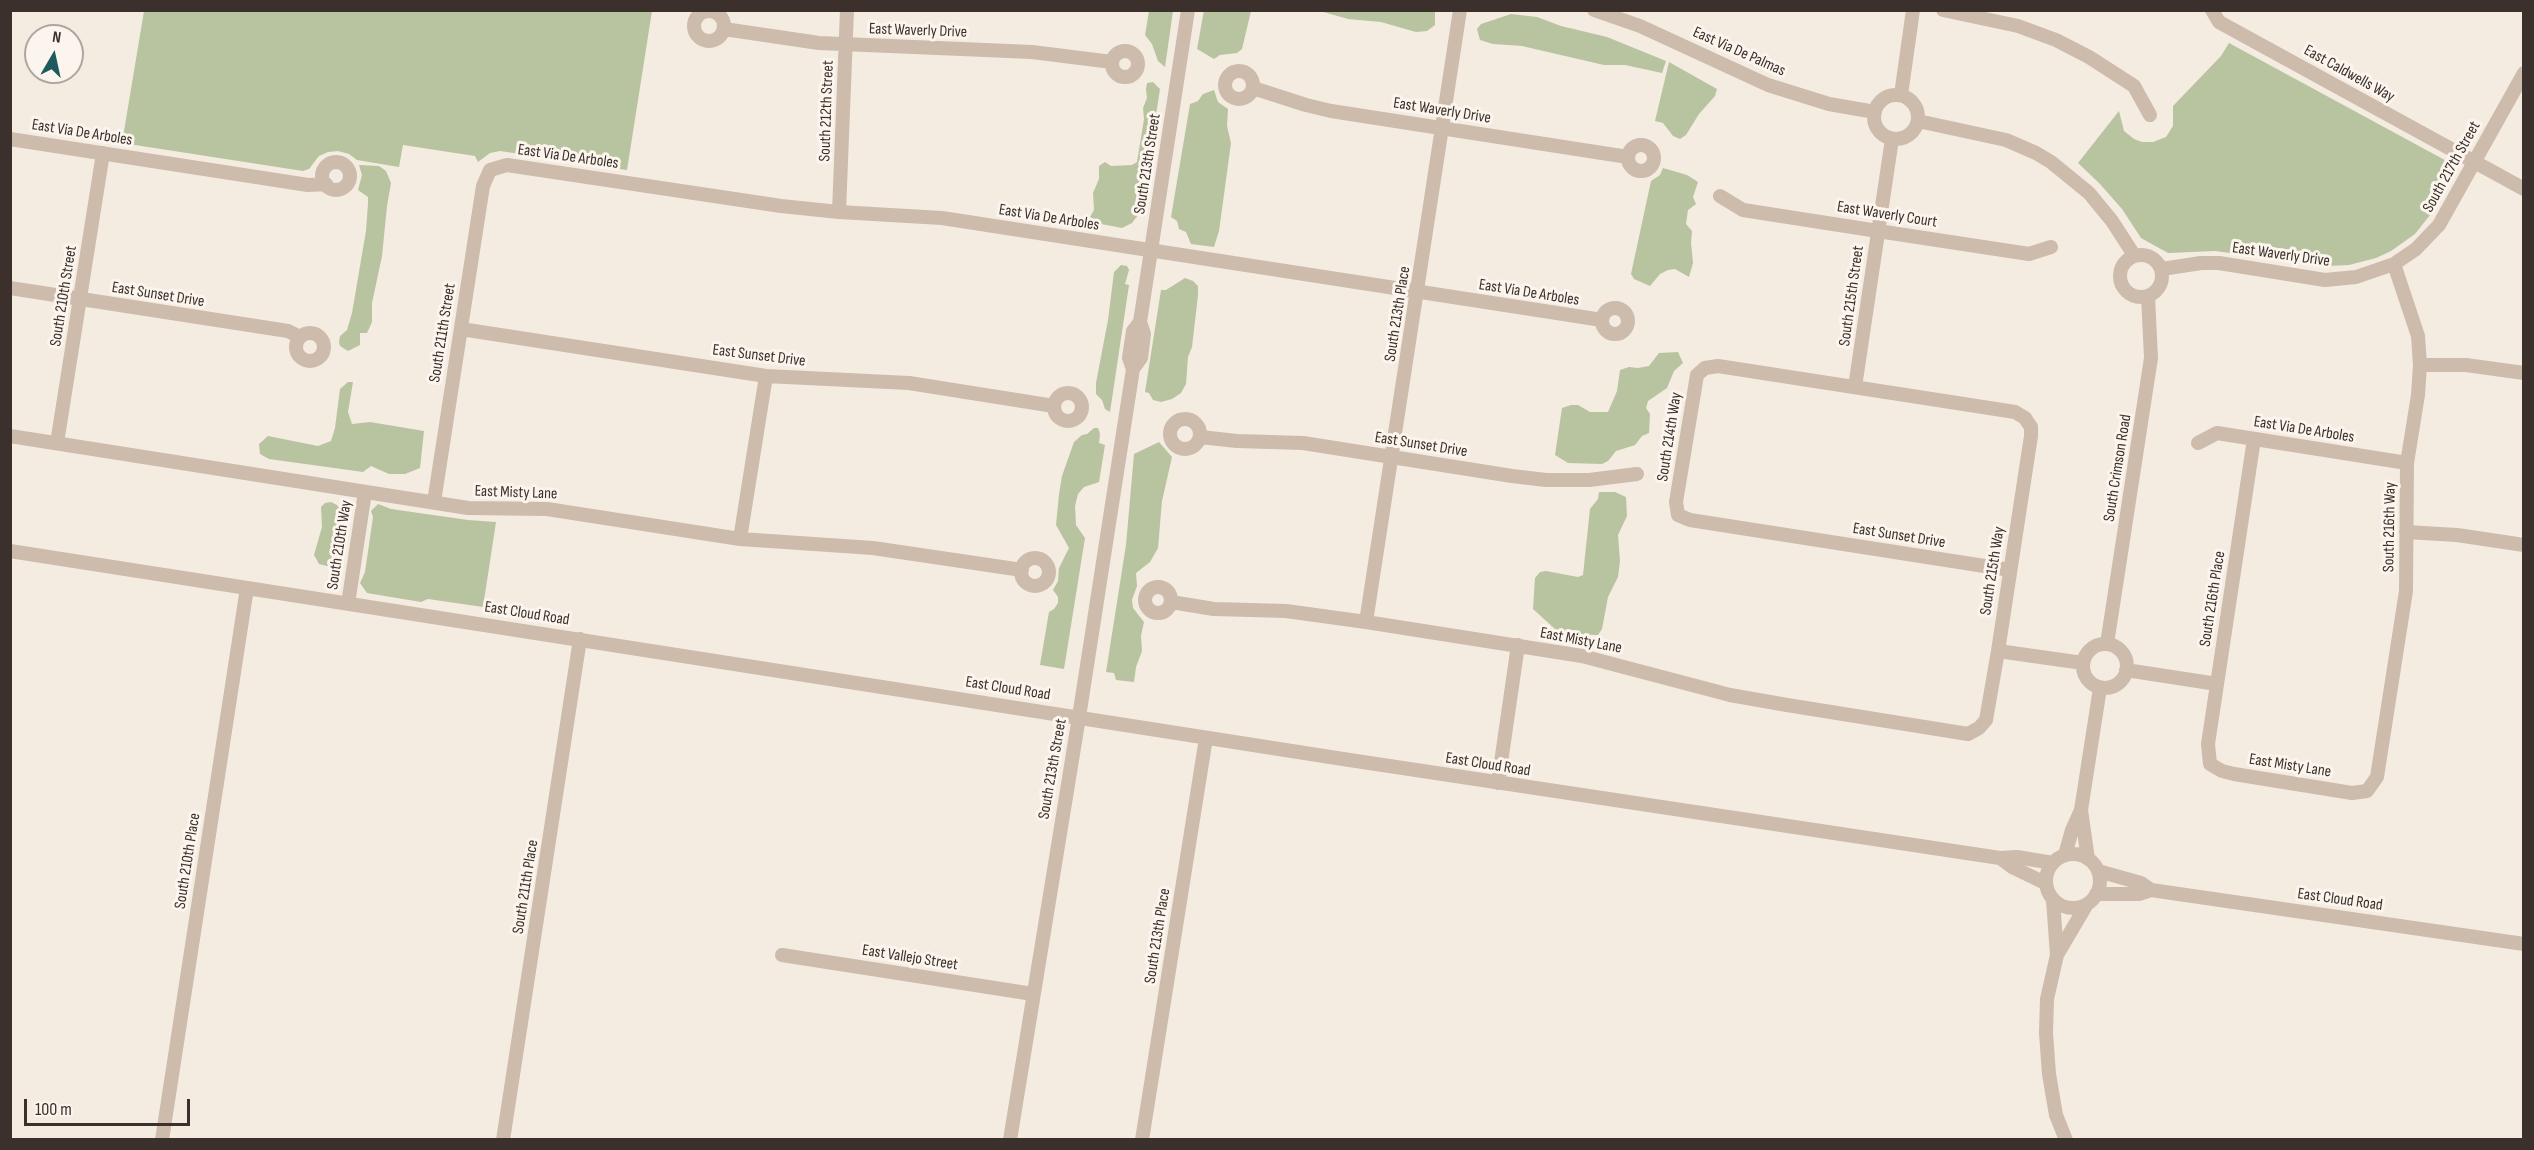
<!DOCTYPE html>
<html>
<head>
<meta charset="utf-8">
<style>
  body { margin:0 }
  #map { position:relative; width:2534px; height:1150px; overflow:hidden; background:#f4ebe1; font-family:"Sofia Sans Condensed",sans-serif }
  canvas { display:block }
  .frame { position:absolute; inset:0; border:12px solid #3b302b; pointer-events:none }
  .north { position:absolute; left:24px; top:24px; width:60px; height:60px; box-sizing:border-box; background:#fbf5ee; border:2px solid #aea6a0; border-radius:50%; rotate:9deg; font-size:16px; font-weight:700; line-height:24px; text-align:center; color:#3b302b }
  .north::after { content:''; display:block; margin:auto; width:21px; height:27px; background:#1f5a5e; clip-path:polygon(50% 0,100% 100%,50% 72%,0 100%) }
  .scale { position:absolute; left:24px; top:1099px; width:166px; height:27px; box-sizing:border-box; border:3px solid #3b302b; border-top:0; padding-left:8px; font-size:18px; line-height:21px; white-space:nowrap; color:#3b302b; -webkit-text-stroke:4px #fbf5ee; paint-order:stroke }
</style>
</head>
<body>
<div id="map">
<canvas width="2534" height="1150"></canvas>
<div class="frame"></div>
<div class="north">N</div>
<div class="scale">100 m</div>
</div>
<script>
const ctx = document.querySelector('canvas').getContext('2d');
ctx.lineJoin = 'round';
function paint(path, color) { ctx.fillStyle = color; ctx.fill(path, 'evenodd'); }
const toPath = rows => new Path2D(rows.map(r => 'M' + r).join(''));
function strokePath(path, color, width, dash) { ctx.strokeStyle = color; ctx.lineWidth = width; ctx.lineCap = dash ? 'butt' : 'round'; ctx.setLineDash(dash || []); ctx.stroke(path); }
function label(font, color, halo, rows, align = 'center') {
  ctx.font = font + ' "Sofia Sans Condensed",sans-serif'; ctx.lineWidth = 6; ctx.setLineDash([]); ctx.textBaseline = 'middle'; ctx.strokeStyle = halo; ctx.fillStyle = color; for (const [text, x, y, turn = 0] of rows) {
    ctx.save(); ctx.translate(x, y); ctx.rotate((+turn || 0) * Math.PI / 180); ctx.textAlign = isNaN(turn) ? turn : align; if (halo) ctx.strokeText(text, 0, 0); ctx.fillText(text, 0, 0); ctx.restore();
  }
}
paint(toPath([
  [1204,10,1251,11,1242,49,1237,53,1220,55,1214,59,1197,49],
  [144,11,652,11,627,170,500,151,490,153,478,162,475,156,403,145,399,167,357,160,349,154,338,151,328,152,319,156,309,169,303,171,122,143],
  [1149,11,1173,11,1165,67,1158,61,1152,44,1145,35],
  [1320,11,1435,11,1435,25,1427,31,1416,32,1381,22,1348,19],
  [1511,14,1537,17,1561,26,1607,37,1666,61,1662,73,1625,65,1604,65,1522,46,1493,44,1480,40,1477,29,1481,24],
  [2229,43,2454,165,2454,174,2449,179,2430,215,2415,234,2391,251,2376,258,2349,265,2328,266,2215,251,2168,253,2141,238,2122,209,2100,184,2078,163,2119,111,2124,131,2134,139,2142,142,2153,142,2166,137,2173,126,2173,106,2221,56],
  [1669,62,1717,89,1715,96,1699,114,1686,135,1680,139,1673,136,1663,123,1655,121],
  [1153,82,1160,89,1141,211,1132,223,1122,228,1091,222,1090,217,1094,210,1093,193,1099,179,1099,166,1105,162,1111,166,1132,165,1137,162,1144,119,1143,108,1147,98,1146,89,1147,83],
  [1214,90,1218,102,1228,109,1227,126,1231,143,1219,231,1214,247,1191,244,1186,232,1179,229,1177,221,1171,217,1190,104,1198,101,1203,94],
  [359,165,379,166,386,171,391,183,387,206,382,256,372,303,372,322,367,333,360,333,360,345,348,351,340,346,339,342,340,336,347,330,352,313,366,231,368,203,368,197,358,190,362,175],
  [1663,168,1687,175,1698,182,1693,197,1696,204,1688,210,1686,224,1692,231,1691,243,1693,263,1689,277,1675,269,1668,270,1660,274,1650,286,1634,279,1631,274,1651,181,1660,175],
  [1121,265,1127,266,1129,270,1125,284,1129,285,1110,412,1105,409,1102,400,1096,394,1096,383,1108,320,1114,272],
  [1185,278,1193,281,1198,286,1198,295,1192,347,1188,357,1186,384,1181,393,1172,399,1161,402,1153,400,1149,393,1145,392,1161,290,1166,290],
  [1678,352,1683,363,1674,371,1667,388,1648,401,1646,408,1650,414,1649,433,1642,436,1635,445,1616,451,1608,461,1602,464,1568,463,1555,455,1562,408,1571,405,1578,405,1590,412,1608,412,1617,391,1620,370,1629,367,1638,368,1649,366,1659,353],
  [348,382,353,382,348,412,352,424,370,422,424,431,420,468,405,474,389,474,371,466,363,472,356,471,269,459,260,454,259,444,268,436,318,446,331,441,335,428,340,389],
  [1094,428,1098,428,1100,434,1099,443,1105,445,1099,482,1084,487,1078,494,1075,506,1076,525,1085,538,1064,669,1040,665,1049,612,1054,609,1058,603,1058,597,1053,590,1058,581,1059,568,1069,548,1056,525,1059,494,1062,476,1074,442,1082,435,1087,434],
  [1159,442,1172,457,1162,501,1158,548,1150,562,1136,573,1137,586,1132,600,1133,608,1144,622,1141,636,1142,651,1136,667,1134,682,1116,680,1114,673,1106,672,1126,545,1134,454],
  [1599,492,1615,492,1626,497,1627,516,1618,535,1620,561,1618,577,1608,597,1602,629,1598,635,1566,634,1555,629,1533,609,1535,578,1540,572,1546,571,1578,577,1583,575,1590,509,1598,499],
  [331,502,337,505,347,519,340,565,331,567,319,564,314,555,322,527,321,507,325,503],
  [378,504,391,509,468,520,496,522,483,607,428,599,421,602,367,593,360,583,365,572,373,517,371,511]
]), '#b8c4a0');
strokePath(toPath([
  [1594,10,1640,26,1768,85,1829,104,1875,112],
  [1943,10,2018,26,2056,40,2089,57,2134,86,2150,115],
  [2212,10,2219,22,2524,189],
  '694 26a15 15 0 1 1 30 0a15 15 0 1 1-30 0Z',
  [724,29,819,43,1032,52,1112,62],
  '1112 64a13 13 0 1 1 26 0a13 13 0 1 1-26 0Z',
  '1225 85a14 14 0 1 1 28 0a14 14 0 1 1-28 0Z',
  [1253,88,1306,105,1331,111,1628,157],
  [1901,95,1913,10],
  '1874 117a22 22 0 1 1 44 0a22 22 0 1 1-44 0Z',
  [1918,121,2006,140,2036,153,2051,162,2089,193,2112,221,2134,255],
  [10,139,308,185,326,184],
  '1628 158a13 13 0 1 1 26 0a13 13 0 1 1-26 0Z',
  '322 176a14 14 0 1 1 28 0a14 14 0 1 1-28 0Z',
  [1720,196,1743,210,1878,231,2029,254,2051,247],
  [839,212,847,10],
  '2120 276a21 21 0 1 1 42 0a21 21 0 1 1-42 0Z',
  [2162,269,2201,263,2219,263,2325,280,2356,277,2394,264,2416,249,2439,225,2524,73],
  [10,288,288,331,300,337],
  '1602 321a13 13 0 1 1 26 0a13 13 0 1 1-26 0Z',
  [461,329,766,376,909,383,1054,406],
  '296 347a14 14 0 1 1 28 0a14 14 0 1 1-28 0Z',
  [2420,365,2466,365,2524,373],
  [1133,369,1141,358,1144,334,1140,322,1188,10],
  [1855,387,1892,139],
  '1054 407a14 14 0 1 1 28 0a14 14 0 1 1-28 0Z',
  '1170 434a15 15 0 1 1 30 0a15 15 0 1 1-30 0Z',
  [10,436,468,508,547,509,740,539,873,548,1022,570],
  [1200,437,1237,441,1303,443,1512,476,1546,480,1589,480,1637,474],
  [2254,439,2208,744,2210,764,2222,771,2234,774,2352,793,2367,791,2377,777,2406,591,2407,463,2418,395,2420,365,2418,336,2394,264],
  [57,443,103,153],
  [2198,443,2217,433,2407,463],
  [434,502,483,186,490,170,507,165,781,206,839,212,942,218,1602,320],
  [2406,532,2457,535,2524,545],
  [740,539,766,376],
  [10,551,1343,759,2000,858,2017,857,2053,863],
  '1021 572a14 14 0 1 1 28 0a14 14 0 1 1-28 0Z',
  '1145 600a13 13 0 1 1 26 0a13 13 0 1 1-26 0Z',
  [1171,602,1214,609,1286,611,1366,622,1582,656,1730,695,1787,705,1968,734,1979,728,1986,720,1998,651,2031,436,2031,427,2025,418,2015,412,1718,366,1705,368,1697,375,1676,502,1678,515,1690,520,2010,570],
  [348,604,365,492],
  [1366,622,1460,10],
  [2107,644,2151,358,2148,296],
  '2083 666a22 22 0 1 1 44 0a22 22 0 1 1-44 0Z',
  [1998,651,2083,663],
  [2126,670,2217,684],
  [1498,783,1518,645],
  [2081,810,2088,859],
  '2046 881a27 27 0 1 1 54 0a27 27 0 1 1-54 0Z',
  [2065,855,2072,830,2081,810,2100,688],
  [2000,858,2012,867,2045,883],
  [2098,871,2141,883,2151,890,2524,944],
  [2096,894,2139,894,2151,890],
  [2053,900,2057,955],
  [782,955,1033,994],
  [162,1140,247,588],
  [503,1140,580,639],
  [1010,1140,1079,717,1133,369,1129,358,1133,331,1140,322],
  [1142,1140,1206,738],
  [2066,1140,2056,1115,2049,1074,2046,1033,2047,999,2057,955,2087,904]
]), '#cdbbac', 14);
label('16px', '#3b302b', '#fbf5ee', [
  ["East Waverly Drive",918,31,2],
  ["East Via De Palmas",1739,52,24],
  ["East Caldwells Way",2349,74,29],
  ["South 212th Street",827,111,-88],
  ["East Waverly Drive",1442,111,9],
  ["East Via De Arboles",82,133,9],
  ["East Via De Arboles",568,157,8],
  ["South 213th Street",1148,164,-81],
  ["South 217th Street",2452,167,-61],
  ["East Waverly Court",1887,215,9],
  ["East Via De Arboles",1049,218,9],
  ["East Waverly Drive",2281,255,8],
  ["East Via De Arboles",1529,293,9],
  ["East Sunset Drive",158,295,9],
  ["South 210th Street",64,296,-81],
  ["South 215th Street",1852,296,-82],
  ["South 213th Place",1398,314,-81],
  ["South 211th Street",443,333,-81],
  ["East Sunset Drive",759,356,7],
  ["East Via De Arboles",2304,430,9],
  ["South 214th Way",1670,437,-81],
  ["East Sunset Drive",1421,445,9],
  ["South Crimson Road",2118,468,-81],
  ["East Misty Lane",516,493,2],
  ["South 216th Way",2390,527,-89],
  ["East Sunset Drive",1899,536,9],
  ["South 210th Way",340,545,-81],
  ["South 215th Way",1993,571,-81],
  ["South 216th Place",2213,599,-81],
  ["East Cloud Road",527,614,9],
  ["East Misty Lane",1581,641,11],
  ["East Cloud Road",1008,689,9],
  ["East Cloud Road",1488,765,9],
  ["East Misty Lane",2290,766,9],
  ["South 213th Street",1053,769,-80],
  ["South 210th Place",188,861,-81],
  ["South 211th Place",526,887,-81],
  ["East Cloud Road",2340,900,8],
  ["South 213th Place",1158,936,-81],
  ["East Vallejo Street",910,958,9]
]);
</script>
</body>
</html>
